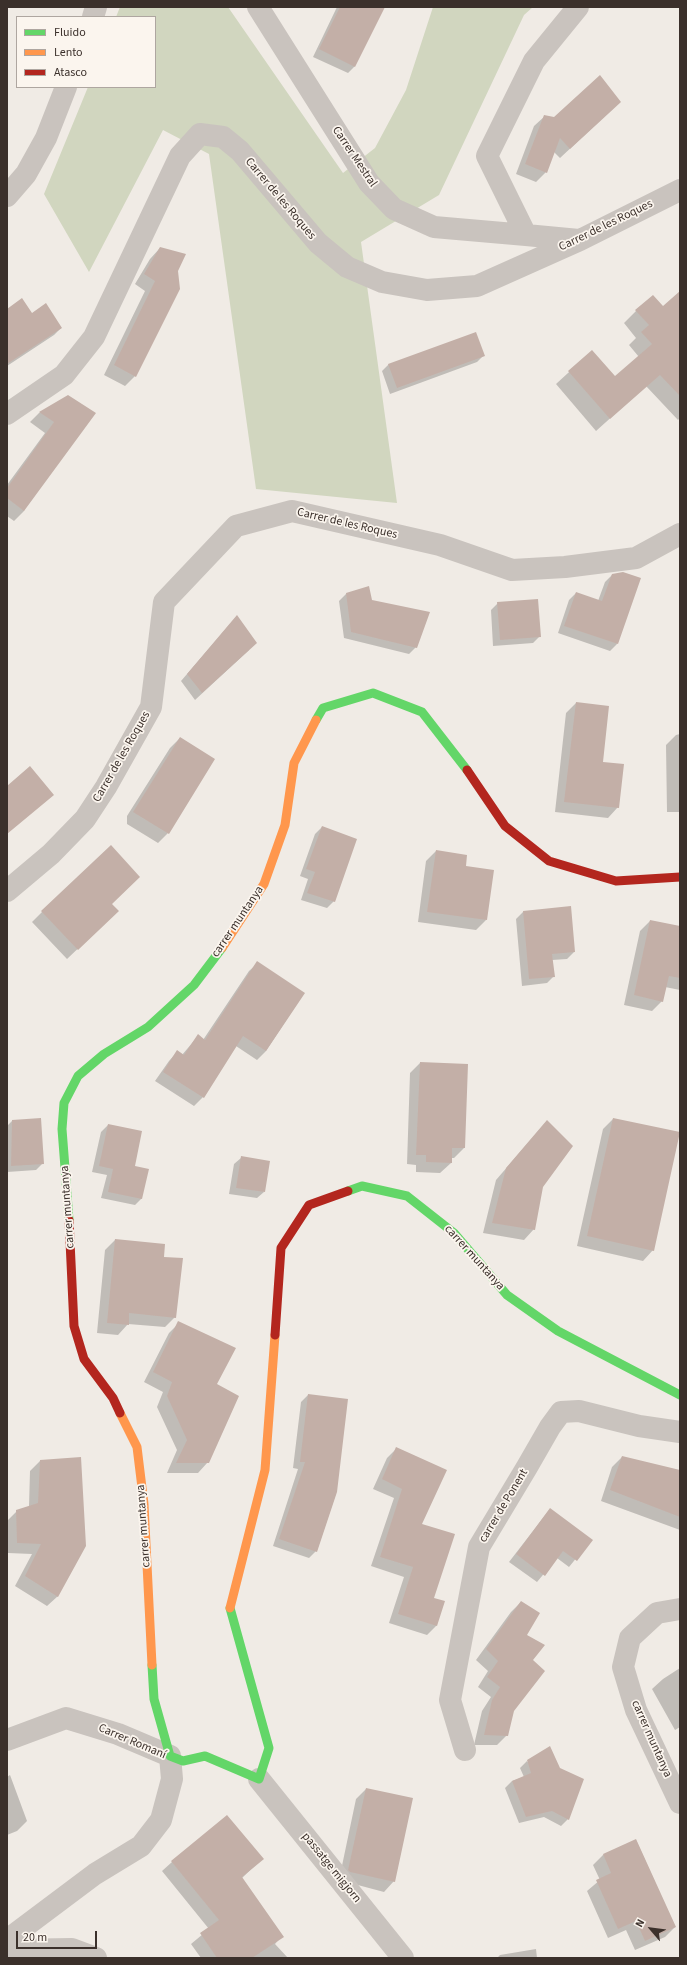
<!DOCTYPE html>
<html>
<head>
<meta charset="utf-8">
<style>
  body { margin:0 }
  #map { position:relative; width:687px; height:1965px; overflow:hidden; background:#f0ebe5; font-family:"Source Sans 3",sans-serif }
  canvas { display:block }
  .frame { position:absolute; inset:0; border:8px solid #3b302b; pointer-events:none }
  .legend { position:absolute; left:16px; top:16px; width:140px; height:72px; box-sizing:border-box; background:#fbf5ee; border:1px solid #aea6a0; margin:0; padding:5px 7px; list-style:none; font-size:12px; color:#3b302b }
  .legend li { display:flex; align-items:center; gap:8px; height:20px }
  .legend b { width:20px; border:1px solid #aea6a0 }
  .north { position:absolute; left:631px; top:1909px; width:40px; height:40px; -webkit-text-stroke:3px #fbf5ee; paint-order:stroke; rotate:298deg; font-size:11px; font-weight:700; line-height:16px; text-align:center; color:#3b302b }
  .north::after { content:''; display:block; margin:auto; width:14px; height:18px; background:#3b302b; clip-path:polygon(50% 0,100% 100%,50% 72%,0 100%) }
  .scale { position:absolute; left:16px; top:1931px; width:81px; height:18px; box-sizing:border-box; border:2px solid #3b302b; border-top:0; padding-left:5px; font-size:12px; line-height:14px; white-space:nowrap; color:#3b302b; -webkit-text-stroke:3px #fbf5ee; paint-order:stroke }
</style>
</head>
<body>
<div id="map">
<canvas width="687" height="1965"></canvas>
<div class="frame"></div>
<ul class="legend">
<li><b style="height:5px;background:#63d668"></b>Fluido</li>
<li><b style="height:5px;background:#ff974d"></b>Lento</li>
<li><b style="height:5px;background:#b3261e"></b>Atasco</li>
</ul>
<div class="north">N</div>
<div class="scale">20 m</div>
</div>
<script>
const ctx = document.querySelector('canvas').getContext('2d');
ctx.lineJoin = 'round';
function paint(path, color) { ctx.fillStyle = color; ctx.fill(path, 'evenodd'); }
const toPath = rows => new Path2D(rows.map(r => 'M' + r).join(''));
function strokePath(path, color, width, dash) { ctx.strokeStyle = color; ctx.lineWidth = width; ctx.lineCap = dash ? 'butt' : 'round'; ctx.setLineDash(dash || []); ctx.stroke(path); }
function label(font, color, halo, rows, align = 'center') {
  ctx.font = font + ' "Source Sans 3",sans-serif'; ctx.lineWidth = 3.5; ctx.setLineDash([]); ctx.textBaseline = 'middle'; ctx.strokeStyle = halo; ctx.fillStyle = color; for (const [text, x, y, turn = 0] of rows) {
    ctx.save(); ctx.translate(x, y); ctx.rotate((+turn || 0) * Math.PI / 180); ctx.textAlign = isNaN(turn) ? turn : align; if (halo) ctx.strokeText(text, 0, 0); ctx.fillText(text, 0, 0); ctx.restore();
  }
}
paint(toPath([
  [120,7,228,7,343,173,375,148,406,90,433,7,533,7,524,15,439,195,361,242,397,503,256,489,209,154,163,130,89,272,44,194,88,87,155,87,155,17,116,17]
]), '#d1d6bf');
paint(toPath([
  [337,7,384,7,354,67,348,73,313,57],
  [620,102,560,158,554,152,546,172,536,182,516,174,534,126,545,116,555,118],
  [160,248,177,270,135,376,125,386,104,375,145,291,135,284,150,259],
  [663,308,680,309,680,418,678,420,646,386,596,431,556,384,592,351,615,378,639,357,629,345,636,338,624,323,636,311],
  [7,310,32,314,61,328,54,335,7,366],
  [483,356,477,362,390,394,382,371,389,364],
  [68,397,24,511,14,521,7,516,7,485,45,433,30,422,39,413],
  [612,575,617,644,610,651,558,633,569,600,576,593,598,601,605,582],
  [346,594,371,601,416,647,409,654,344,638,339,601],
  [498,603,540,636,533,643,493,646,491,610],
  [237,616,249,650,195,700,181,681],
  [576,703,602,763,618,807,608,818,555,812,566,713],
  [680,734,680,812,667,812,666,745,676,735],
  [180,738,168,833,158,843,127,824,127,816,170,748],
  [322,827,334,901,327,908,301,900,308,879,300,876,315,834],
  [436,851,465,867,486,920,476,930,418,922,426,861],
  [111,904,107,921,67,959,32,922,42,912],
  [570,907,574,952,567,959,552,960,554,976,547,983,522,986,516,919,523,912],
  [650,921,680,927,680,990,665,987,662,1001,652,1011,624,1005,640,931],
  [258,963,304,993,266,1051,257,1060,236,1046,203,1097,194,1106,155,1081,169,1061,177,1052,182,1055,198,1036,203,1040,249,971],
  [420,1063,464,1148,454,1158,451,1158,451,1163,440,1173,416,1172,416,1165,407,1164,410,1073],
  [613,1119,653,1250,643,1261,577,1246,603,1129],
  [12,1121,43,1163,36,1170,7,1172,7,1126],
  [547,1121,542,1187,534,1229,524,1240,483,1233,496,1180],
  [108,1125,133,1167,142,1198,135,1205,101,1198,107,1175,92,1172,101,1132],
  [241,1158,264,1192,257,1198,229,1194,234,1164],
  [115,1240,163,1257,175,1317,165,1327,128,1324,118,1335,97,1333,105,1250],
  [179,1323,216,1384,208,1462,198,1473,167,1473,177,1450,157,1407,163,1392,144,1382,169,1333],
  [308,1395,316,1551,309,1558,273,1546,298,1469,293,1468,301,1402],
  [396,1449,421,1524,433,1599,444,1602,436,1626,427,1635,389,1623,404,1577,371,1566,394,1498,373,1489,387,1458],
  [622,1457,680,1471,680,1530,601,1501,612,1467],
  [80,1458,58,1596,47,1606,15,1586,32,1554,8,1553,7,1521,17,1511,29,1507,30,1471,40,1461],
  [550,1509,591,1540,569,1567,557,1558,537,1582,509,1562],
  [521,1602,525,1635,532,1661,513,1710,507,1735,497,1745,474,1745,482,1711,491,1697,478,1687,488,1671,476,1660,511,1612],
  [680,1668,680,1727,675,1730,652,1689,663,1679],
  [527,1761,568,1819,561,1826,544,1817,519,1823,505,1788,512,1781,524,1777,520,1768],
  [10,1775,27,1821,17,1831,7,1835,7,1777],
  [366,1789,394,1881,384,1892,339,1880,356,1799],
  [636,1840,675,1927,665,1937,635,1950,626,1930,608,1938,587,1891,600,1880,593,1865,603,1855],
  [262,1859,242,1878,282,1936,275,1944,288,1958,201,1958,191,1944,209,1929,162,1871,172,1862],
  [536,1949,537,1958,497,1958,500,1955]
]), '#0003');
paint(toPath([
  [340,7,385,7,355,67,319,49],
  [600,75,621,102,570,149,560,138,547,173,525,164,544,115,554,117],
  [160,247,186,254,178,271,180,289,136,377,114,365,155,281,144,274],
  [680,291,680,396,660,375,610,419,568,371,592,350,615,376,652,344,641,332,649,325,635,310,653,295,663,306],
  [22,298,32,313,46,303,62,328,7,364,7,309],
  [476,332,485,356,397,388,388,364],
  [68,395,96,413,24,511,7,498,7,488,54,422,39,412],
  [623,572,641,578,618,644,564,626,576,592,602,601,612,574],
  [369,586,372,600,430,612,417,648,351,632,346,593],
  [538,599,541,637,500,640,497,602],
  [237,615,257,643,202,693,187,674],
  [576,702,609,706,603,762,624,764,619,808,564,802],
  [180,737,215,759,169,834,133,812],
  [30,766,54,795,7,834,7,786],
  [322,826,357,839,335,902,307,893,315,872,306,869],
  [111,845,140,877,112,904,119,911,78,950,41,911],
  [436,850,467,855,466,866,494,870,487,920,427,912],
  [571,906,575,952,552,954,555,977,529,979,523,911],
  [650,920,680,926,680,978,669,976,663,1002,634,995],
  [257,961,305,993,266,1051,243,1036,204,1098,163,1072,177,1050,184,1055,198,1034,205,1040],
  [420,1062,468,1064,465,1148,452,1148,452,1163,426,1162,426,1155,416,1155],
  [41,1118,44,1164,11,1166,12,1120],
  [613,1118,680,1132,654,1251,587,1236],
  [547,1120,573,1146,543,1187,535,1230,492,1223,506,1168],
  [108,1124,142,1131,135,1166,149,1169,142,1199,108,1192,113,1169,99,1166],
  [241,1156,270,1161,265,1192,236,1188],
  [115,1239,165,1244,164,1257,183,1258,176,1318,129,1313,129,1325,107,1323],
  [178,1321,236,1348,217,1384,239,1396,209,1463,176,1463,187,1440,167,1396,172,1382,153,1372],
  [308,1394,348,1399,337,1492,317,1552,279,1539,305,1462,300,1462],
  [396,1447,447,1470,422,1524,455,1534,434,1598,445,1601,437,1626,398,1614,413,1567,380,1557,402,1489,382,1479],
  [622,1456,680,1470,680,1517,610,1490],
  [81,1457,86,1546,58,1597,25,1576,41,1544,17,1543,16,1510,38,1503,40,1460],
  [550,1508,593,1540,577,1561,563,1551,545,1576,516,1554],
  [521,1601,540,1613,527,1635,545,1645,533,1660,545,1671,514,1711,508,1736,484,1735,492,1700,500,1687,487,1677,498,1661,486,1649],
  [550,1746,560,1768,584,1779,569,1820,552,1811,526,1817,512,1781,531,1773,527,1760],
  [366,1788,413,1798,395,1882,350,1872,348,1870],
  [227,1815,264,1859,242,1877,284,1937,252,1958,217,1958,200,1933,219,1920,171,1861],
  [636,1839,676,1927,645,1941,636,1921,618,1929,596,1880,611,1873,603,1854]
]), '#c3afa7');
strokePath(toPath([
  [258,7,369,183,394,209,434,227,526,235,487,156,534,61,578,7],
  [93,17,96,7],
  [7,196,26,174,46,138,66,87],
  [526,235,579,240],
  [7,414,64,375,94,337,180,156,200,134,223,137,240,151,318,243,347,267,382,282,427,290,477,286,580,240,680,190],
  [7,891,51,854,85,819,106,787,151,707,164,602,236,526,292,511,440,545,512,570,565,567,636,558,680,534],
  [680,1609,657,1613,630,1638,623,1667,636,1710,680,1803],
  [7,1740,66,1718,118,1734,170,1756,172,1779,161,1820,141,1846,95,1874,7,1940],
  [465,1750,450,1700,479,1547,527,1467,550,1427,561,1412,579,1411,639,1426,680,1432],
  [259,1779,403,1958],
  [7,1950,72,1949,96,1958]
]), '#c9c3be', 22);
strokePath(toPath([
  [316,720,323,708,373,693,422,712,467,770],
  [348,1191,362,1186,407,1196,454,1233,507,1295,558,1331,680,1395],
  [69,1220,62,1129,64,1103,78,1076,104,1054,148,1027,194,985,222,948],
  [152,1665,154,1699,170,1756,183,1761,205,1756,259,1779,269,1748,230,1608]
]), '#63d668', 9);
strokePath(toPath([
  [222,948,264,884,285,825,294,763,316,720],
  [120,1413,137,1447,144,1504,152,1665],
  [230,1608,265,1470,275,1335]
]), '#ff974d', 9);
strokePath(toPath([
  [467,770,505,826,549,861,616,881,680,877],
  [69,1220,74,1326,84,1359,113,1398,120,1413],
  [275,1335,281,1248,309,1205,348,1191]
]), '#b3261e', 9);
label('12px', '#3b302b', '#fbf5ee', [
  ["Carrer Mestral",354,157,56],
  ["Carrer de les Roques",280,199,50],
  ["Carrer de les Roques",606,226,-26],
  ["Carrer de les Roques",347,524,13],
  ["Carrer de les Roques",122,757,-60],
  ["carrer muntanya",238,922,-56],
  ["carrer muntanya",68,1207,-94],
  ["carrer muntanya",474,1258,48],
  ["carrer de Ponent",504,1506,-59],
  ["carrer muntanya",144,1526,-94],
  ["carrer muntanya",651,1739,66],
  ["Carrer Romaní",132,1742,23],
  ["passatge migjorn",331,1868,51]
]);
</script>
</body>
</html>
